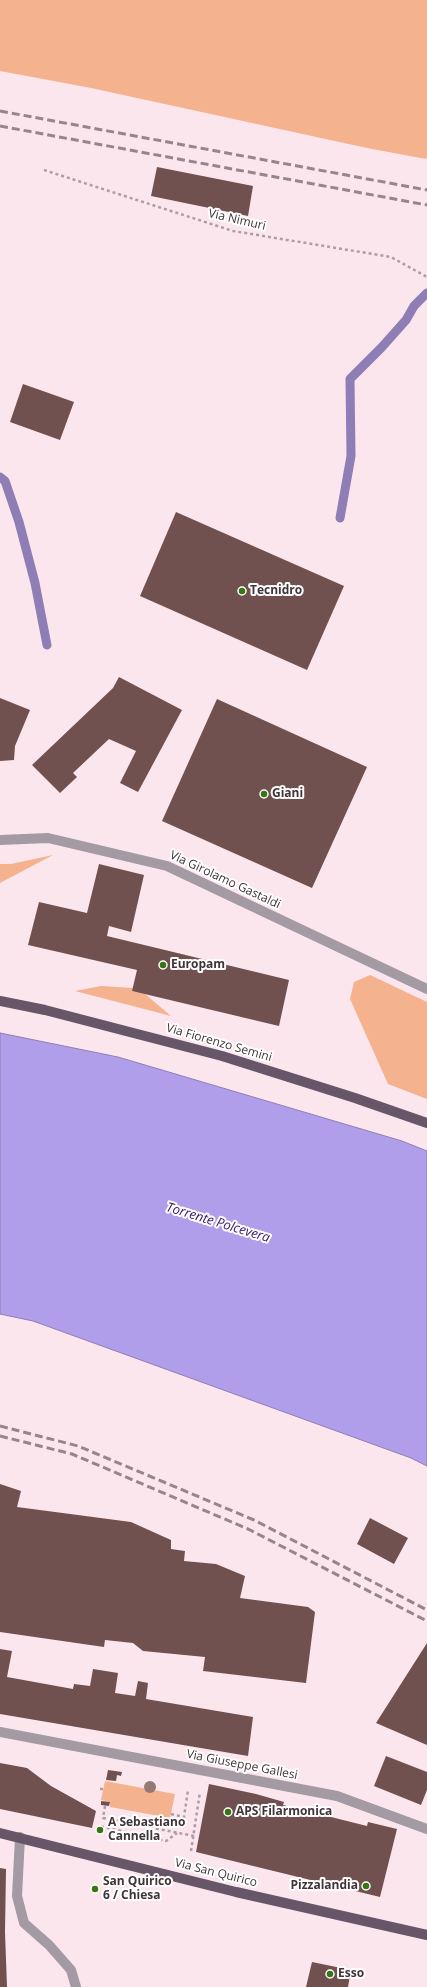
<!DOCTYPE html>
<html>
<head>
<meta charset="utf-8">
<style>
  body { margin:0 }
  canvas { display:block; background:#fbe6ee }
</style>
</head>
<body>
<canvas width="427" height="1987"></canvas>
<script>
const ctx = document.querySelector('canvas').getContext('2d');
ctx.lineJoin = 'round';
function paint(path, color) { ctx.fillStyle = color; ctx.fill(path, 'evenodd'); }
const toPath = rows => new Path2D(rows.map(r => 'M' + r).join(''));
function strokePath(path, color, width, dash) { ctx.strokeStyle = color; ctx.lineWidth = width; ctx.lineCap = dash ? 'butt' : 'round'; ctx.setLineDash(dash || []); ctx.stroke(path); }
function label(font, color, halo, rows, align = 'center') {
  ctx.font = font + ' "Open Sans",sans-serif'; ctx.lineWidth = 4; ctx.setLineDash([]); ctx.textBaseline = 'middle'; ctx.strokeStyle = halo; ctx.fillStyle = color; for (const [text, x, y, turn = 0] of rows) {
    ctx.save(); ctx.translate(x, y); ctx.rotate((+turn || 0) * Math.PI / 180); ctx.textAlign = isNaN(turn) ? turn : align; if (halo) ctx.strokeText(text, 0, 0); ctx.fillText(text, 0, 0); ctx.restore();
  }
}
paint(toPath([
  [0,0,427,0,427,157,426,159,367,148,91,88,0,71],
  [53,855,0,883,0,864,11,864],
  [370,975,427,1002,427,1099,388,1084,350,999,354,982],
  [101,986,133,988,132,991,145,994,171,1016,75,991],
  [105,1781,175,1794,170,1818,110,1807,110,1802,101,1800]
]), '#f4b38e');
const water = toPath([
  [0,1033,118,1057,402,1141,427,1151,427,1466,411,1458,33,1321,0,1314,0,1033]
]);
paint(water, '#b09eea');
strokePath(water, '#8f7eb5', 1);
strokePath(toPath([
  [0,477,5,481,19,522,35,583,47,645],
  [340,518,351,456,350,379,382,347,406,320,414,306,427,293]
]), '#8f7eb5', 9);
paint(toPath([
  [157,167,253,186,248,216,151,196],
  [23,384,74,402,60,440,10,422],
  [176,512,344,586,307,670,140,596],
  [119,677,182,710,138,792,120,783,136,751,109,739,73,773,77,777,60,793,32,765,113,688],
  [0,698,30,710,15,746,14,760,0,761],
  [217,699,367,767,312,888,162,821],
  [99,864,144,875,131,932,109,926,107,936,289,980,279,1026,132,991,137,970,28,945,39,902,87,913],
  [0,1484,21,1491,17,1507,131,1522,171,1540,171,1549,185,1551,184,1561,216,1564,245,1576,240,1598,308,1607,315,1612,306,1683,203,1671,205,1657,143,1651,133,1643,105,1640,104,1647,0,1632],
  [370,1518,408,1538,394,1564,357,1544],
  [427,1643,427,1745,376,1723],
  [0,1649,12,1651,7,1677,73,1689,74,1684,90,1686,93,1669,118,1673,115,1693,135,1696,138,1681,148,1683,146,1699,253,1717,248,1756,0,1714],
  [386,1756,427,1772,427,1790,421,1805,374,1786],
  [0,1763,27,1768,51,1786,96,1811,92,1828,0,1809],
  [108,1770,122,1772,121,1776,117,1775,116,1781,106,1780],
  [209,1784,256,1794,284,1802,283,1805,367,1826,368,1822,397,1829,380,1897,196,1852],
  [101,1801,110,1802,109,1806,101,1805],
  [0,1868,6,1869,5,1932,7,1987,0,1987],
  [312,1962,351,1970,348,1987,306,1987]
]), '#705150');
strokePath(toPath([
  [44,170,233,231,391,257,427,277],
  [100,1789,103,1789],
  [105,1806,103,1818,194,1836],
  [171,1814,184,1817,188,1790],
  [98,1830,99,1826,166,1841,177,1833],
  [191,1851,200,1792]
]), '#ae9da3', 2.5, [3, 3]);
strokePath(toPath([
  [0,840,48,838,167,866,427,989],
  [0,1732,337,1796,427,1829],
  [20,1837,17,1896,24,1923,49,1945,71,1970,76,1987]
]), '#a39aa4', 10);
strokePath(toPath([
  [0,1001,45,1010,222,1056,355,1098,427,1123],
  [0,1833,236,1892,427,1935]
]), '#675668', 10);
strokePath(toPath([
  [0,111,427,190],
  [0,126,427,205],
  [0,1426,78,1446,254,1520,427,1610],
  [0,1436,72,1454,248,1529,427,1621]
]), '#96858c', 3, [8, 4]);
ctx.fillStyle = '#947a73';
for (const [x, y] of [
  [150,1787]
]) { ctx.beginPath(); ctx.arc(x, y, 6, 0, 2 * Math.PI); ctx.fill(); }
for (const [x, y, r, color] of [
  [242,591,4,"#367714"],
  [264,794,4,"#367714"],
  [163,965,4,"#367714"],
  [228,1812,4,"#367714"],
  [100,1830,4,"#367714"],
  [366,1886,4,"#367714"],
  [95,1889,4,"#367714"],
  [330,1974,4,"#367714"]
]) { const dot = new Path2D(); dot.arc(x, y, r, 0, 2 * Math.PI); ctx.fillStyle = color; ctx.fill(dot); strokePath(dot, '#fff', 1.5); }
label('12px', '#413439', '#fff', [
  ["Via Nimuri",237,220,13],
  ["Via Girolamo Gastaldi",225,880,25],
  ["Via Fiorenzo Semini",219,1043,16],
  ["Via Giuseppe Gallesi",242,1765,11],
  ["Via San Quirico",216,1873,14]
]);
label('bold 12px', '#413439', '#fff', [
  ["Tecnidro",250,591],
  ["Giani",272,794],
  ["Europam",171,965],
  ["APS Filarmonica",236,1812],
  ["A Sebastiano",108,1823],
  ["Cannella",108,1837],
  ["San Quirico",103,1882],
  ["6 / Chiesa",103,1896],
  ["Pizzalandia",358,1886,"right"],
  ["Esso",338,1974]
], 'left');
label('italic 13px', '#36146b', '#fff', [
  ["Torrente Polcevera",218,1223,17]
]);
</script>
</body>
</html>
